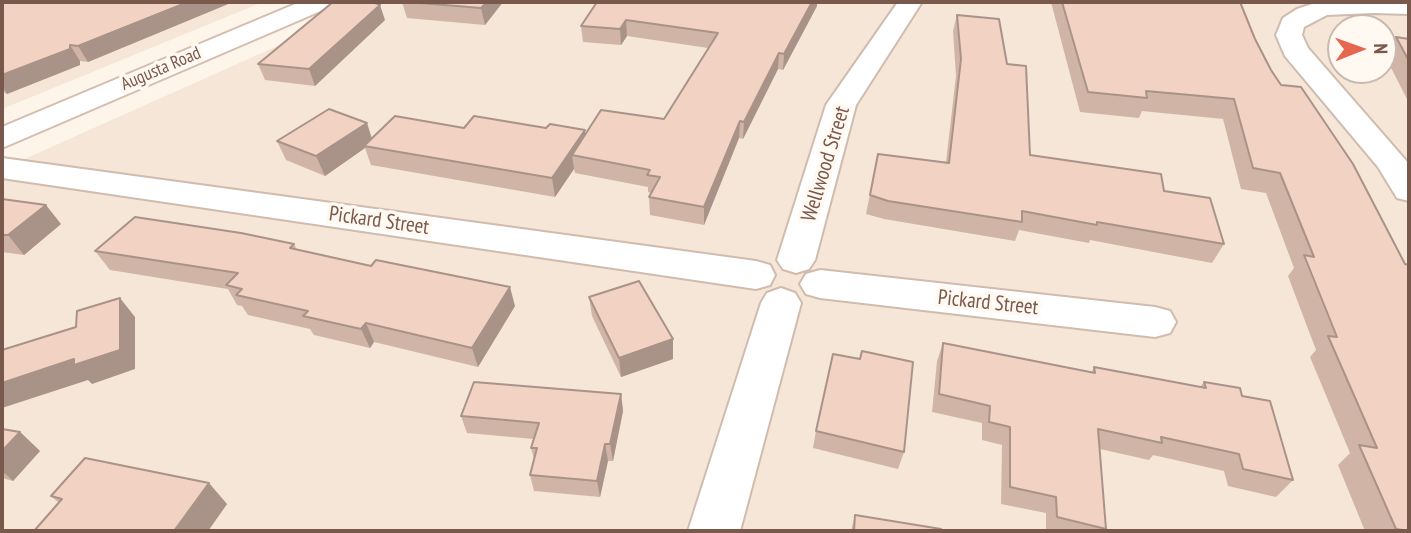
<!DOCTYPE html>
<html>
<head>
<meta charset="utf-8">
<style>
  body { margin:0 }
  #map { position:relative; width:1411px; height:533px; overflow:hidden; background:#fdf4ea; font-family:"PT Sans Narrow",sans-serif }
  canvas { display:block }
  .frame { position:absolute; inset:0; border:4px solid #79594c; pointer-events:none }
  .north { position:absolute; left:1327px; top:14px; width:70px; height:70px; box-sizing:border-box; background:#fff9f1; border:2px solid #c9b9af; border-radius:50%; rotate:89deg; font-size:19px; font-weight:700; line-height:28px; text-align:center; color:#79594c }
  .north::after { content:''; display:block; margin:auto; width:24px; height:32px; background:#e66750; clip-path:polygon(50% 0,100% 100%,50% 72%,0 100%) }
</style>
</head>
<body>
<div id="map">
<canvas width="1411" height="533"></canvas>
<div class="frame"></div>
<div class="north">N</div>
</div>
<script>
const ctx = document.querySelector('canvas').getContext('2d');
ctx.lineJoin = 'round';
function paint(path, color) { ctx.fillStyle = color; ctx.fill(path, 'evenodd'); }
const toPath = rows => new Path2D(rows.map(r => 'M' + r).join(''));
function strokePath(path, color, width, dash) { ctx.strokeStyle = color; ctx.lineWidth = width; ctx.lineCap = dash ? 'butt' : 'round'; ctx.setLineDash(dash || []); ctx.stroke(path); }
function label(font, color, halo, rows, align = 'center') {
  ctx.font = font + ' "PT Sans Narrow",sans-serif'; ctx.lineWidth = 7; ctx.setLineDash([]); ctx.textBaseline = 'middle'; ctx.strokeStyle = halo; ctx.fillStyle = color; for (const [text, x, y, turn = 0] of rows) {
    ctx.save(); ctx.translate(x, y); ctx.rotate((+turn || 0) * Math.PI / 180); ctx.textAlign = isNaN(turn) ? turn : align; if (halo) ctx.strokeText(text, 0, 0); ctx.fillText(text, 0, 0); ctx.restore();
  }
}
paint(toPath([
  [2,2,263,2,2,109],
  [376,2,1409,2,1409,531,2,531,2,169],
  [1341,28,1383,28,1383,70,1341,70]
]), '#f5e6d8');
const street = toPath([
  [898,2,922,2,856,105,815,260,809,269,796,273,783,269,777,260,826,105,898,2],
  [1409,2,1409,14,1373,13,1327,15,1304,27,1302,35,1308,48,1409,164,1409,201,1397,198,1378,167,1285,56,1276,35,1283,18,1297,9,1315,3,1409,2],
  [2,158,756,261,770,265,775,275,770,285,756,289,2,178,2,158],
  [820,270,1155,307,1170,311,1176,322,1170,333,1155,337,820,298,806,294,800,284,806,274,820,270],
  [781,288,795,293,801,303,740,531,688,531,761,303,767,293,781,288]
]);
const secondary = toPath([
  [300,2,333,2,330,7,2,148,2,127,300,2]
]);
strokePath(street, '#d0bbaf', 4);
strokePath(secondary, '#d5bdaf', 4);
paint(street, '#fff');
paint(secondary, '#fff');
paint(toPath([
  [2,2,233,2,88,62,80,61,80,65,7,94,2,91],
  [402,2,503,2,485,25,407,18],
  [597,2,817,6,783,70,778,69,743,139,739,138,704,225,650,215,649,197,651,193,648,192,648,187,575,173,574,169,555,197,371,165,365,148,325,176,286,160,277,141,372,138,464,128,546,128,586,134,664,119,708,48,627,36,621,45,583,42,581,26],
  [1051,2,1240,2,1409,531,1365,531,1338,465,1350,453,1310,357,1316,350,1288,276,1294,268,1266,193,1241,189,1223,119,1142,111,1139,118,1080,112],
  [957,15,1007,64,1030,155,1164,191,1224,244,1212,263,1090,240,1089,243,1019,230,1015,241,884,219,866,214,878,154,946,162,956,76,953,31],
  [385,20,315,86,265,80,258,64],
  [1396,37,1409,39,1409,103,1384,54],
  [2,199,61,224,24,255,2,252],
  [294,244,297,250,515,306,478,367,374,342,370,348,314,335,310,329,248,315,242,306,237,305,228,289,110,270,95,251],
  [589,297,673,359,621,377,592,316],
  [943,343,1091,373,1094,367,1200,387,1204,382,1242,396,1293,480,1276,497,1228,486,1224,471,1153,455,1149,460,1100,449,1106,529,1104,531,1046,531,1046,513,1001,504,1002,445,982,440,982,423,932,412,937,361],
  [860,359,904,452,898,469,813,448,816,431],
  [621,394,623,411,613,461,608,461,600,497,534,491,530,475,534,459,531,448,534,439,467,433,461,416],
  [2,429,20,432,40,451,13,481,2,478],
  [51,496,227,504,208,531,34,531,59,503],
  [855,515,942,531,851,531]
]), '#d0b5a7');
paint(toPath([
  [188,2,233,2,88,62,78,46],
  [487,2,503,2,485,25,481,8],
  [812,2,817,2,817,6,783,70,784,54],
  [380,5,385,20,315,86,309,69],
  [626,20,627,36,621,45,620,29],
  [70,45,80,61,80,65,7,94,2,86,2,75],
  [779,53,778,69,743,139,744,122],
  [740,121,739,138,704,225,704,207],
  [367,123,373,142,364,146,365,148,325,176,316,156],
  [585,130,588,148,572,155,574,169,555,197,552,178],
  [46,205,61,224,24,255,8,235],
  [510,287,515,306,478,367,472,348],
  [120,298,135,317,135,369,92,384,88,380,2,408,2,383],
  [366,323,374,342,370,348,361,329],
  [673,339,673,359,621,377,619,358],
  [621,394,623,411,613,461,610,444],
  [20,432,40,451,13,481,2,471,2,451],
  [605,444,608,461,600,497,597,481],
  [209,483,227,504,208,531,174,531]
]), '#a99388');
const building = toPath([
  [2,2,188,2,78,46,70,45,70,49,2,75,2,2],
  [333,2,373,2,380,5,309,69,258,64,333,2],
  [408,2,487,2,481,8,408,2],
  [597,2,812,2,784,54,779,53,744,122,740,121,704,207,649,197,660,177,647,175,650,170,572,155,601,110,664,119,718,33,626,20,620,29,581,26,597,2],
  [1062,2,1240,2,1255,39,1271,70,1281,85,1301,87,1353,164,1405,264,1409,265,1409,531,1396,529,1359,445,1377,448,1328,336,1337,337,1304,255,1314,257,1280,173,1253,168,1234,99,1146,91,1147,98,1088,92,1062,2],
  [957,15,999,19,1007,64,1026,66,1030,155,1161,174,1164,191,1210,198,1224,244,1097,222,1097,225,1022,211,1022,222,888,201,870,195,878,154,949,163,961,59,957,15],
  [1396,37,1409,39,1409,61,1396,37],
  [329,109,367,123,316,156,277,141,329,109],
  [395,116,464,128,474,116,546,128,550,124,585,130,552,178,364,146,395,116],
  [2,199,46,205,8,235,2,235,2,199],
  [135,217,241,233,294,244,290,248,371,266,376,260,510,287,472,348,366,323,361,329,303,316,308,311,236,295,242,289,226,285,238,273,95,251,135,217],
  [639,281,673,339,619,358,589,297,639,281],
  [120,298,120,350,74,365,74,359,2,383,2,350,76,327,77,311,120,298],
  [943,343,1095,373,1094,367,1206,388,1204,382,1240,388,1242,396,1270,401,1293,480,1243,469,1239,454,1161,437,1162,443,1098,429,1106,529,1057,517,1056,497,1010,487,1010,427,989,422,990,406,939,394,943,343],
  [862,351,913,362,904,452,816,431,833,354,860,359,862,351],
  [474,382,621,394,610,444,605,444,597,481,530,475,537,448,531,448,539,423,461,416,474,382],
  [2,429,20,432,2,451,2,429],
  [85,458,209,483,174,531,34,531,62,499,51,496,85,458],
  [855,515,941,529,942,531,854,531,855,515]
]);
paint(building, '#f2d2c2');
strokePath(building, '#a99388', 2);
label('18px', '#79594c', '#fff9f1', [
  ["Augusta Road",161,69,-23]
]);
label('21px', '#79594c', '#fff9f1', [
  ["Wellwood Street",826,164,-73],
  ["Pickard Street",379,221,8],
  ["Pickard Street",988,303,6]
]);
</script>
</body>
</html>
